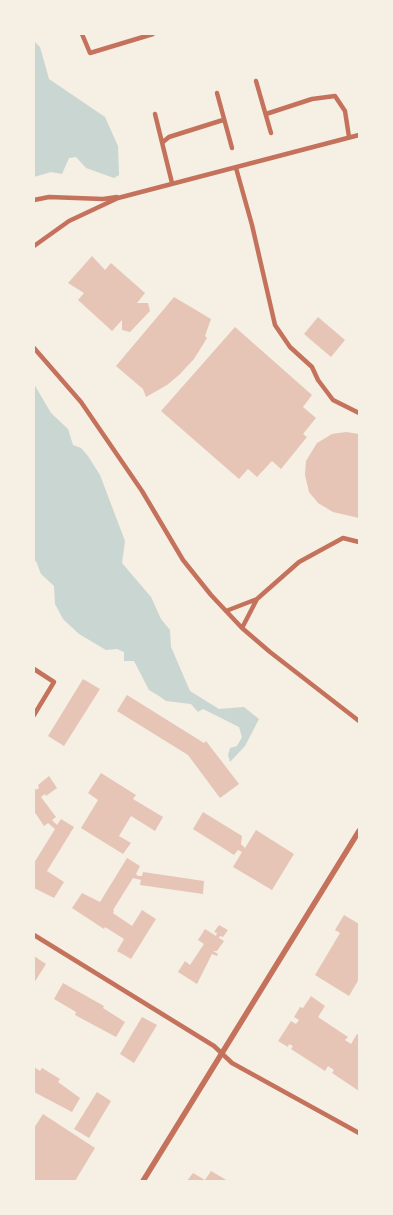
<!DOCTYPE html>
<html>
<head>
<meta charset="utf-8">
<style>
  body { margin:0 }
  #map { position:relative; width:393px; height:1215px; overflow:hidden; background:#f6efe4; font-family:"DejaVu Sans",sans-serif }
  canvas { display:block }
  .frame { position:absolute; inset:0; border:35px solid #f6efe4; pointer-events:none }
</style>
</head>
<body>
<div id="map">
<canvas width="393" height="1215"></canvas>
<div class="frame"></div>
</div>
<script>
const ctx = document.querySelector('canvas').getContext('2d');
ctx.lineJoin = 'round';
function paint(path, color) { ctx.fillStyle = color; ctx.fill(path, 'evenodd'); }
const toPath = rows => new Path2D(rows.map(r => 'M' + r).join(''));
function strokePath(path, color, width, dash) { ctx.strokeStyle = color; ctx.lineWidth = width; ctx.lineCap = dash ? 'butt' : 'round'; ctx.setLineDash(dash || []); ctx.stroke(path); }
paint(toPath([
  [34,41,40,47,49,79,105,117,118,146,119,175,114,178,86,168,76,157,69,158,62,174,51,172,34,177],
  [34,384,51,413,68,429,73,445,81,448,88,456,100,475,125,541,122,563,151,597,161,619,170,630,171,647,190,691,219,709,244,707,259,719,245,746,230,762,228,755,230,748,237,746,242,737,239,727,203,709,198,712,191,704,166,701,159,696,149,690,134,661,124,661,124,652,117,649,106,650,79,634,63,619,55,604,54,586,41,574,36,561,34,562]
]), '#c9d6d2');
paint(toPath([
  [92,256,105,270,111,263,145,293,137,303,148,303,150,311,130,332,122,330,122,320,112,331,78,300,84,293,68,283],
  [174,297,211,319,205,336,207,338,194,359,179,375,167,385,146,397,143,389,116,366],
  [318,317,345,340,331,357,304,334],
  [235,327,312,395,303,407,316,418,303,434,307,437,281,469,272,461,257,477,248,469,239,479,161,411],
  [346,432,359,434,359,518,333,512,318,503,309,492,305,475,306,461,317,443,332,434],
  [83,679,100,689,64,746,48,736],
  [127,695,204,743,206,741,239,784,220,798,188,755,117,711],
  [101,773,136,795,133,799,163,817,155,831,131,816,119,836,131,843,123,854,81,828,98,800,88,793],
  [49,776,57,788,46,796,45,794,41,797,56,817,52,820,57,825,61,819,74,827,47,871,64,882,54,898,34,888,34,863,55,829,48,823,44,826,34,811,34,786,36,790,39,788,38,785],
  [203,812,242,836,241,844,245,848,256,830,294,854,272,890,233,867,242,852,238,850,234,855,193,829],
  [127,858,140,866,136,874,138,876,142,876,143,872,204,881,203,894,140,885,141,880,133,878,113,910,114,911,113,913,132,926,142,910,156,919,131,959,117,951,124,939,105,927,104,929,72,908,82,893,100,902],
  [344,915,359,924,359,979,349,996,315,975,340,933,335,930],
  [219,925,228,930,223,937,220,936,219,938,224,941,217,951,213,951,218,954,217,956,212,954,197,984,178,972,185,961,190,965,204,944,198,940,205,929,216,936,217,933,214,932],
  [34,956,46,964,34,983],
  [63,983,104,1006,103,1008,125,1022,116,1037,75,1015,76,1012,54,999],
  [311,996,325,1006,318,1017,348,1037,345,1040,351,1044,357,1034,359,1035,359,1091,332,1073,334,1070,328,1066,325,1071,291,1049,293,1046,289,1044,288,1047,278,1041,291,1021,296,1024,299,1020,294,1017,300,1007,303,1008],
  [142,1017,157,1025,134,1063,120,1054],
  [34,1067,40,1071,42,1068,60,1079,58,1082,80,1098,72,1112,34,1092],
  [97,1092,111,1101,89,1138,74,1129],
  [43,1114,95,1148,75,1181,34,1181,34,1128],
  [211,1171,228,1181,187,1181,193,1173,205,1180]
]), '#e6c5b7');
strokePath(toPath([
  [82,34,90,53,153,34],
  [256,81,271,133],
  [217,93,232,148],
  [155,114,172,183],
  [266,114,312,99,335,96,345,111,349,137],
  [163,142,169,137,223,120],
  [236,168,252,225,275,325,290,347,312,367,318,380,333,400,359,413],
  [34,200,49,197,103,199,117,197],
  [34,246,69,221,118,198,359,135],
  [34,348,81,402,142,491,183,560,211,595,242,628,270,652,359,721],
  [226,611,257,599],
  [242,628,257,599,299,562,343,538,359,542],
  [34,669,54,682,34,715],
  [34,935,214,1046,232,1063,359,1133]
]), '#c5725c', 4.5);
strokePath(toPath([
  [143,1181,359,831]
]), '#c5725c', 5.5);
</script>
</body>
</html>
